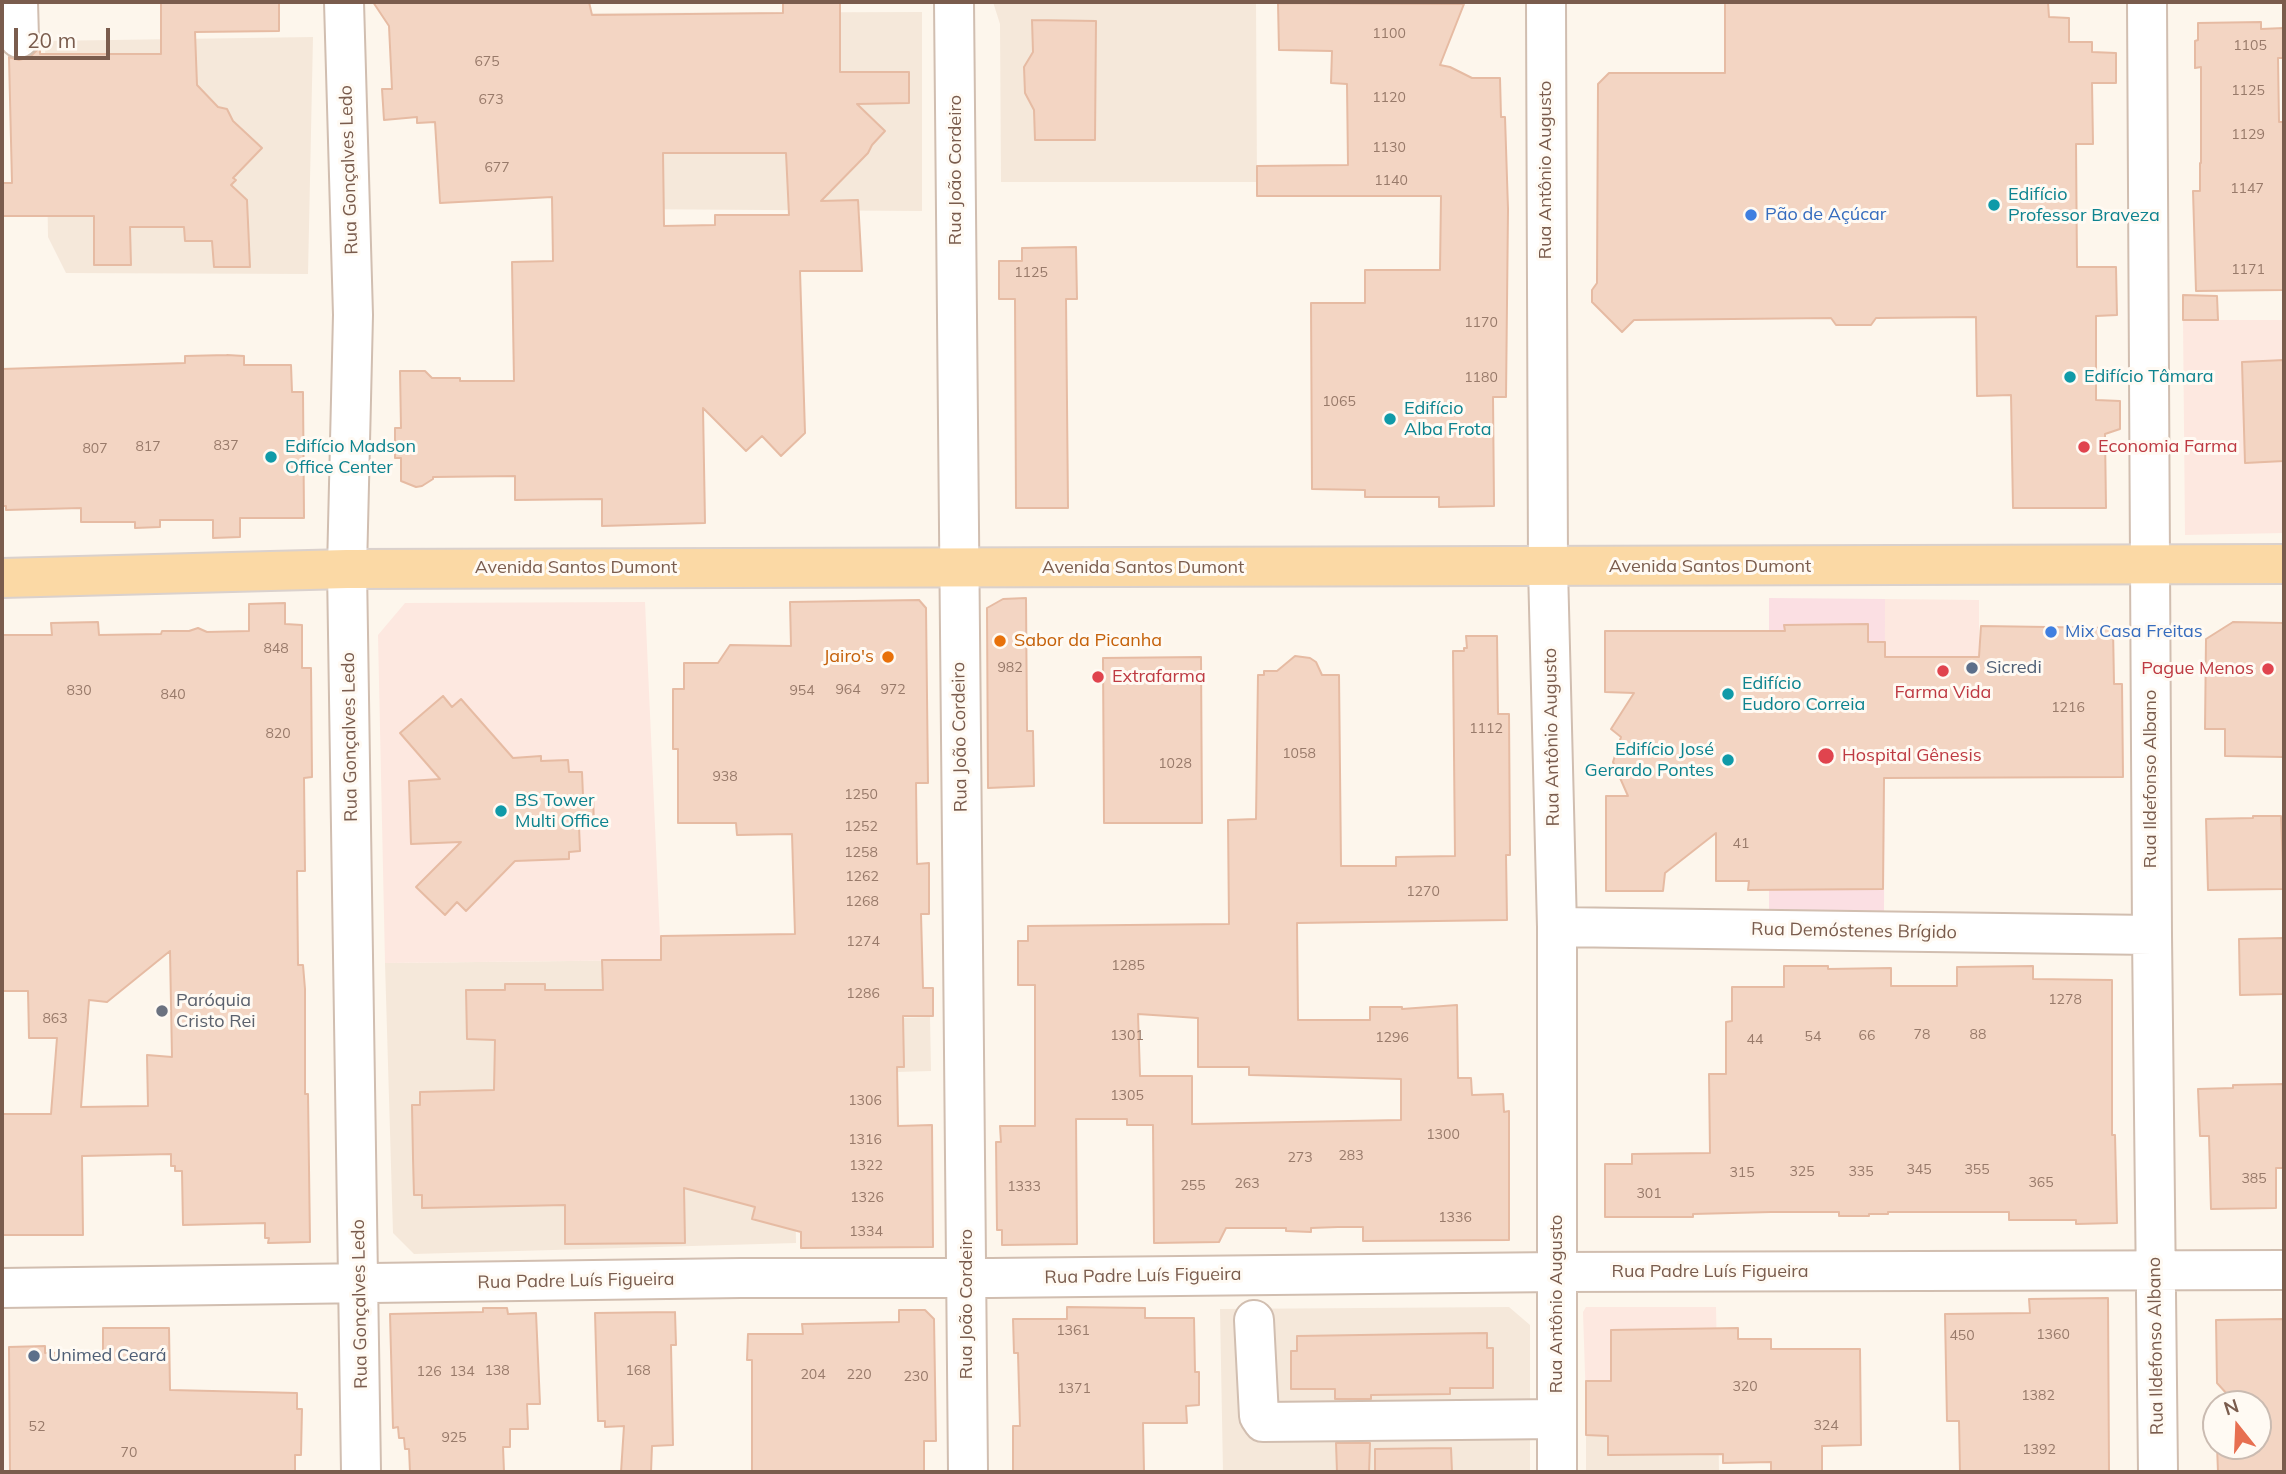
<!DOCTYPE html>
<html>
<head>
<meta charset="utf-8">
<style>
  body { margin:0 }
  #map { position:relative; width:2286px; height:1474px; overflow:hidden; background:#fdf6ec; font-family:Mulish,sans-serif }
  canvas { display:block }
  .frame { position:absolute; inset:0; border:4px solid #7a5c4d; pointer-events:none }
  .north { position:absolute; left:2202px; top:1390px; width:70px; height:70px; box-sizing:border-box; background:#fffaf3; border:2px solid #cabbb1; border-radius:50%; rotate:342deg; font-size:19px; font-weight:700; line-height:28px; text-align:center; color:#7a5c4d }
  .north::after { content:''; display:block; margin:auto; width:24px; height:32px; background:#e76f51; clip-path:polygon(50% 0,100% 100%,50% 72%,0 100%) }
  .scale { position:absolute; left:14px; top:28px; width:96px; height:32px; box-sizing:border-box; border:4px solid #7a5c4d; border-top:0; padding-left:9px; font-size:21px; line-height:24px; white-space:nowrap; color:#7a5c4d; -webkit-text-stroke:5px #fffaf3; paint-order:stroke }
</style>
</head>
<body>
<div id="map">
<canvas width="2286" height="1474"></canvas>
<div class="frame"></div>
<div class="north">N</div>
<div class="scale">20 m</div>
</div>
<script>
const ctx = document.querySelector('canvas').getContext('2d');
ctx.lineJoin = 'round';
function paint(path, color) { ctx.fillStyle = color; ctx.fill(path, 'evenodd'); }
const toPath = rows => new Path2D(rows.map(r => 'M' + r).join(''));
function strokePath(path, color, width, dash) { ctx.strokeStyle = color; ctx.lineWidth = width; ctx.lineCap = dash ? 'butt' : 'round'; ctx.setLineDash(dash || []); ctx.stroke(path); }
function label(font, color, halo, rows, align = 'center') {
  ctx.font = font + ' Mulish,sans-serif'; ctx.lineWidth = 6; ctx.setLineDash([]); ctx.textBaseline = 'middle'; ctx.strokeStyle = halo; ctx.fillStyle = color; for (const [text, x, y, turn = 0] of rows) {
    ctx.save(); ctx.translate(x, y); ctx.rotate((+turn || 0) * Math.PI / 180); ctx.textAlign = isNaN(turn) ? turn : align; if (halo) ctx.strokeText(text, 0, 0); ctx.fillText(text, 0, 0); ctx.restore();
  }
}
paint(toPath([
  [993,2,1256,2,1257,182,1001,182,1000,24],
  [922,12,922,211,613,209,590,13],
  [313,37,308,274,66,273,48,237,45,41],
  [795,934,792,1021,930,1017,931,1071,793,1075,796,1243,414,1254,393,1233,385,963,661,960,661,936],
  [1509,1307,1530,1325,1530,1472,1223,1472,1220,1309],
  [1718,1403,1719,1472,1586,1472,1586,1404]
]), '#f5e8da');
paint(toPath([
  [2183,320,2284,320,2284,533,2185,535],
  [1885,599,1979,600,1979,760,1884,657],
  [645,602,661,960,385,963,378,635,405,603],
  [1586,1307,1716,1307,1718,1403,1586,1404,1583,1312]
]), '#fde8e0');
paint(toPath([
  [1769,598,1885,599,1884,911,1769,912]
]), '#fbdfe3');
const building = toPath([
  [161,2,279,2,279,31,195,32,197,85,218,107,227,109,233,121,262,148,233,178,236,180,231,185,247,200,250,267,214,267,212,241,185,241,184,227,130,227,131,265,94,265,94,216,2,216,2,183,12,183,9,57,19,60,30,57,38,49,40,43,40,54,161,54,161,2],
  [373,2,589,2,592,15,783,13,783,2,840,2,840,72,909,72,909,103,857,104,885,131,872,145,868,153,821,201,858,200,862,271,800,271,805,433,781,456,762,436,746,451,703,408,705,523,602,526,602,499,515,500,515,476,433,477,433,479,422,486,416,487,401,481,401,458,395,458,395,428,401,428,400,371,425,371,432,378,460,378,460,381,514,381,512,262,553,261,552,197,440,203,435,122,417,123,417,117,384,120,382,89,392,89,389,26,373,2],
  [663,153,786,153,789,215,715,215,715,225,664,226,663,153],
  [1725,2,2048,2,2049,17,2069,18,2069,42,2092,42,2092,52,2116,53,2116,83,2092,83,2093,144,2076,144,2077,267,2116,267,2117,315,2096,316,2096,400,2120,401,2120,429,2105,434,2106,508,2013,508,2011,395,1977,396,1976,317,1876,318,1871,325,1836,325,1831,318,1634,320,1622,332,1592,302,1592,290,1597,283,1598,84,1609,73,1725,73,1725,2],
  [1278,3,1464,4,1440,65,1450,67,1472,78,1500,78,1501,117,1505,117,1508,209,1506,397,1493,397,1494,506,1439,507,1439,497,1365,497,1365,490,1312,489,1311,303,1365,303,1365,270,1440,270,1441,196,1257,196,1257,166,1348,165,1347,84,1331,83,1332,51,1279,50,1278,3],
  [1032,20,1096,21,1095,140,1035,140,1034,110,1025,93,1024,67,1033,52,1032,20],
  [2261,22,2261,29,2284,28,2284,58,2278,58,2279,122,2284,122,2284,290,2196,291,2193,191,2200,191,2200,163,2201,163,2201,67,2195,68,2195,41,2198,40,2198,23,2261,22],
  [1076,247,1077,299,1066,299,1068,508,1016,508,1015,299,999,299,999,261,1022,261,1022,248,1076,247],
  [2183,295,2217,296,2218,320,2183,320,2183,295],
  [227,355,244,356,244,365,291,365,292,392,303,392,304,518,240,518,240,537,213,538,213,520,160,520,160,527,135,528,135,522,81,522,81,508,6,510,6,506,2,506,2,369,185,363,185,356,227,355],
  [2284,360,2284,461,2245,463,2242,362,2284,360],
  [1026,598,1027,731,1033,731,1034,786,988,788,987,608,1003,599,1026,598],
  [919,600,926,608,928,783,916,783,917,864,929,863,929,914,921,914,923,988,933,988,933,1016,903,1016,904,1067,897,1067,898,1126,932,1125,933,1247,801,1248,801,1232,752,1219,755,1207,684,1188,685,1243,565,1244,565,1205,422,1208,422,1195,414,1195,413,1158,412,1105,420,1105,420,1092,494,1090,495,1040,467,1039,466,990,505,990,505,984,545,984,545,990,603,990,602,960,661,960,661,936,795,934,792,834,737,835,736,823,678,823,678,749,673,749,673,689,684,689,684,663,718,663,730,645,791,646,790,602,919,600],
  [285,603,285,624,302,625,302,668,311,668,312,777,304,778,305,871,297,871,298,965,303,965,305,989,305,1094,308,1094,310,1242,268,1243,269,1238,265,1238,265,1223,183,1225,182,1171,175,1171,175,1166,171,1166,171,1154,82,1156,83,1235,2,1235,2,1114,51,1114,57,1038,29,1038,28,991,2,991,2,635,52,635,51,623,98,622,99,635,161,634,162,631,189,631,198,628,207,632,249,631,249,604,285,603],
  [170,951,172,1057,147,1055,148,1106,81,1107,89,1000,107,1002,170,951],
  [2233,622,2284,623,2284,757,2225,756,2225,729,2205,729,2206,639,2233,622],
  [1868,624,1868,642,1885,642,1885,657,1979,657,1981,626,2113,628,2114,684,2122,684,2123,777,1884,778,1883,889,1748,890,1749,881,1716,881,1716,833,1665,873,1663,891,1606,891,1606,796,1628,796,1613,762,1621,737,1611,729,1634,693,1605,692,1605,631,1785,631,1784,625,1868,624],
  [1466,636,1497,636,1498,714,1509,714,1510,855,1506,855,1507,920,1297,923,1298,1020,1370,1020,1370,1007,1402,1007,1402,1009,1457,1005,1458,1078,1471,1078,1472,1095,1503,1094,1504,1112,1509,1111,1509,1240,1363,1241,1363,1227,1338,1227,1311,1228,1311,1232,1286,1231,1286,1228,1226,1228,1219,1242,1154,1243,1153,1125,1127,1125,1127,1119,1076,1119,1077,1244,1002,1245,1002,1230,997,1230,996,1142,1001,1142,1000,1126,1035,1126,1035,985,1018,985,1018,941,1028,941,1028,926,1229,924,1228,820,1256,819,1258,675,1264,675,1264,671,1277,671,1295,656,1310,658,1316,662,1322,675,1339,675,1341,866,1396,866,1396,857,1455,856,1453,651,1464,651,1464,648,1467,648,1466,636],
  [1138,1014,1198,1018,1198,1067,1249,1067,1249,1075,1401,1079,1401,1120,1192,1124,1192,1076,1140,1076,1138,1014],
  [1201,657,1202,823,1104,823,1103,658,1201,657],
  [443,696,452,707,461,699,513,758,541,756,541,761,568,760,569,772,582,772,583,796,593,796,594,825,579,826,580,851,569,852,569,859,515,861,466,911,457,902,445,915,416,887,461,842,411,844,409,781,440,779,400,733,443,696],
  [2253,816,2281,816,2284,889,2208,890,2206,819,2253,818,2253,816],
  [2284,938,2284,994,2240,995,2239,939,2284,938],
  [1784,966,1828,966,1828,969,1891,968,1891,986,1957,986,1957,967,2033,966,2033,979,2112,980,2112,1135,2115,1135,2117,1223,2076,1224,2076,1220,2009,1220,2009,1212,1888,1212,1888,1214,1869,1214,1869,1216,1839,1216,1839,1212,1771,1212,1693,1214,1693,1217,1605,1217,1605,1164,1632,1164,1632,1154,1710,1153,1709,1074,1726,1074,1726,1022,1732,1021,1732,987,1784,987,1784,966],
  [2284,1084,2284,1168,2276,1168,2276,1208,2211,1209,2209,1136,2200,1136,2198,1089,2233,1088,2233,1085,2284,1084],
  [2108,1298,2109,1472,1960,1472,1959,1421,1947,1421,1945,1314,2030,1313,2029,1299,2108,1298],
  [1067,1307,1145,1308,1145,1318,1194,1318,1195,1372,1199,1372,1199,1405,1186,1406,1187,1423,1143,1423,1144,1472,1013,1472,1013,1426,1020,1426,1018,1353,1014,1353,1013,1319,1067,1319,1067,1307],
  [483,1308,507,1308,508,1314,536,1313,540,1404,527,1404,528,1429,510,1429,510,1447,503,1447,504,1472,410,1472,409,1449,405,1449,404,1438,399,1438,398,1427,393,1428,390,1314,483,1312,483,1308],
  [899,1310,925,1310,934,1319,936,1441,924,1441,924,1472,752,1472,752,1360,747,1360,748,1334,803,1334,802,1324,899,1322,899,1310],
  [675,1312,676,1345,671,1345,673,1445,652,1446,651,1472,621,1472,624,1426,605,1427,605,1421,598,1421,595,1313,675,1312],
  [2284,1319,2284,1472,2218,1472,2217,1446,2258,1446,2258,1404,2219,1404,2227,1394,2217,1383,2216,1320,2284,1319],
  [103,1328,169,1328,170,1390,297,1393,297,1409,302,1409,301,1455,295,1455,295,1472,10,1472,9,1347,45,1346,45,1353,103,1352,103,1328],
  [1738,1328,1738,1339,1771,1339,1771,1349,1860,1349,1861,1445,1822,1446,1822,1472,1771,1472,1771,1462,1723,1463,1723,1454,1608,1455,1608,1436,1586,1435,1586,1381,1611,1381,1611,1330,1738,1328],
  [1487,1333,1487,1348,1493,1348,1493,1388,1450,1388,1450,1394,1371,1395,1371,1399,1335,1399,1335,1389,1291,1389,1291,1351,1297,1351,1297,1336,1487,1333],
  [1336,1443,1370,1443,1369,1472,1337,1472,1336,1443],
  [1451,1448,1452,1472,1375,1472,1375,1449,1451,1448]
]);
paint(building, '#f3d5c3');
strokePath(building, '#e6bba3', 2);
const minor = toPath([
  [18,2,19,38],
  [344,2,353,315,347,569,361,1472],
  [954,2,968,1472],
  [1546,2,1548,568,1557,927,1557,1472],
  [2147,2,2152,935,2158,1472],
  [1557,927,2152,935],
  [2,1288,741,1278,991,1278,1558,1272,2284,1270],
  [1254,1320,1259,1416,1263,1422,1557,1419]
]);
const major = toPath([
  [2,578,347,569,2284,564]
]);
strokePath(minor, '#d1beb0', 42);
strokePath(major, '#dad1cd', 42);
strokePath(minor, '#fff', 38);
strokePath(major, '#fbd9a5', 38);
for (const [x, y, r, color] of [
  [1994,205,7,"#0f9aa8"],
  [1751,215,7,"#3f7fe0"],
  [2070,377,7,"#0f9aa8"],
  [1390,419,7,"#0f9aa8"],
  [2084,447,7,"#e0444e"],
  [271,457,7,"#0f9aa8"],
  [2051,632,7,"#3f7fe0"],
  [1000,641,7,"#e8710a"],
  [888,657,7,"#e8710a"],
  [1972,668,7,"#5c6f8a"],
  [2268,669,7,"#e0444e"],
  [1943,671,7,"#e0444e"],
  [1098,677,7,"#e0444e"],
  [1728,694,7,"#0f9aa8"],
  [1826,756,9,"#e0444e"],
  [1728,760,7,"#0f9aa8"],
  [501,811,7,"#0f9aa8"],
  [162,1011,7,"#6b7280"],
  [34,1356,7,"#5c6f8a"]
]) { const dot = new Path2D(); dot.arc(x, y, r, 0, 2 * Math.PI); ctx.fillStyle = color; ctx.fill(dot); strokePath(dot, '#fffaf3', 2.5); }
label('14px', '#987a6a', null, [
  ["1100",1389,34],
  ["1105",2250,46],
  ["675",487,62],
  ["1125",2248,91],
  ["1120",1389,98],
  ["673",491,100],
  ["1129",2248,135],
  ["1130",1389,148],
  ["677",497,168],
  ["1140",1391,181],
  ["1147",2247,189],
  ["1171",2248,270],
  ["1125",1031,273],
  ["1170",1481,323],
  ["1180",1481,378],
  ["1065",1339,402],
  ["837",226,446],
  ["817",148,447],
  ["807",95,449],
  ["848",276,649],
  ["982",1010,668],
  ["964",848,690],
  ["972",893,690],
  ["830",79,691],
  ["954",802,691],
  ["840",173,695],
  ["1216",2068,708],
  ["1112",1486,729],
  ["820",278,734],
  ["1058",1299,754],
  ["1028",1175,764],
  ["938",725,777],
  ["1250",861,795],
  ["1252",861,827],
  ["41",1741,844],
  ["1258",861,853],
  ["1262",862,877],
  ["1270",1423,892],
  ["1268",862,902],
  ["1274",863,942],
  ["1285",1128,966],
  ["1286",863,994],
  ["1278",2065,1000],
  ["863",55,1019],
  ["78",1922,1035],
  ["88",1978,1035],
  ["1301",1127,1036],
  ["66",1867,1036],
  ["54",1813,1037],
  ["1296",1392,1038],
  ["44",1755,1040],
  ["1305",1127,1096],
  ["1306",865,1101],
  ["1300",1443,1135],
  ["1316",865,1140],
  ["283",1351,1156],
  ["273",1300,1158],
  ["1322",866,1166],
  ["345",1919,1170],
  ["355",1977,1170],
  ["325",1802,1172],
  ["335",1861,1172],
  ["315",1742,1173],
  ["385",2254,1179],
  ["365",2041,1183],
  ["263",1247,1184],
  ["255",1193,1186],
  ["1333",1024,1187],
  ["301",1649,1194],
  ["1326",867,1198],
  ["1336",1455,1218],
  ["1334",866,1232],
  ["1361",1073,1331],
  ["1360",2053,1335],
  ["450",1962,1336],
  ["138",497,1371],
  ["168",638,1371],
  ["126",429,1372],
  ["134",462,1372],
  ["204",813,1375],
  ["220",859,1375],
  ["230",916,1377],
  ["320",1745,1387],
  ["1371",1074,1389],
  ["1382",2038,1396],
  ["324",1826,1426],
  ["52",37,1427],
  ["925",454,1438],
  ["1392",2039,1450],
  ["70",129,1453]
]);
label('18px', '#7a5c4d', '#fffaf3', [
  ["Rua Gonçalves Ledo",349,170,-92],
  ["Rua João Cordeiro",956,170,-90],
  ["Rua Antônio Augusto",1546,170,-90],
  ["Avenida Santos Dumont",1710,567],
  ["Avenida Santos Dumont",576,568],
  ["Avenida Santos Dumont",1143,568],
  ["Rua Gonçalves Ledo",350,737,-91],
  ["Rua João Cordeiro",960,737,-91],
  ["Rua Antônio Augusto",1552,737,-91],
  ["Rua Ildefonso Albano",2151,779,-90],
  ["Rua Demóstenes Brígido",1854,931,1],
  ["Rua Padre Luís Figueira",1710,1272],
  ["Rua Padre Luís Figueira",1143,1276,-1],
  ["Rua Padre Luís Figueira",576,1281,-1],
  ["Rua Gonçalves Ledo",360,1304,-91],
  ["Rua João Cordeiro",967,1304,-90],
  ["Rua Antônio Augusto",1557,1304,-90],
  ["Rua Ildefonso Albano",2156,1346,-91]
]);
label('18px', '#0d838f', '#fffaf3', [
  ["Edifício",2008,195],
  ["Professor Braveza",2008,216],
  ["Edifício Tâmara",2084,377],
  ["Edifício",1404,409],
  ["Alba Frota",1404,430],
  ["Edifício Madson",285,447],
  ["Office Center",285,468],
  ["Edifício",1742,684],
  ["Eudoro Correia",1742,705],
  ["Edifício José",1714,750,"right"],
  ["Gerardo Pontes",1714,771,"right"],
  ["BS Tower",515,801],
  ["Multi Office",515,822]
], 'left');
label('18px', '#366cbe', '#fffaf3', [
  ["Pão de Açúcar",1765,215],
  ["Mix Casa Freitas",2065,632]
], 'left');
label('18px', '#be3a42', '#fffaf3', [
  ["Economia Farma",2098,447],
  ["Pague Menos",2254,669,"right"],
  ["Extrafarma",1112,677],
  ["Farma Vida",1943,693,"center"],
  ["Hospital Gênesis",1842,756]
], 'left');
label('18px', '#c56008', '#fffaf3', [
  ["Sabor da Picanha",1014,641],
  ["Jairo's",874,657,"right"]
], 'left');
label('18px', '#4e5e75', '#fffaf3', [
  ["Sicredi",1986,668],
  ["Unimed Ceará",48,1356]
], 'left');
label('18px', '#5b616d', '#fffaf3', [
  ["Paróquia",176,1001],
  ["Cristo Rei",176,1022]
], 'left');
</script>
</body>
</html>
